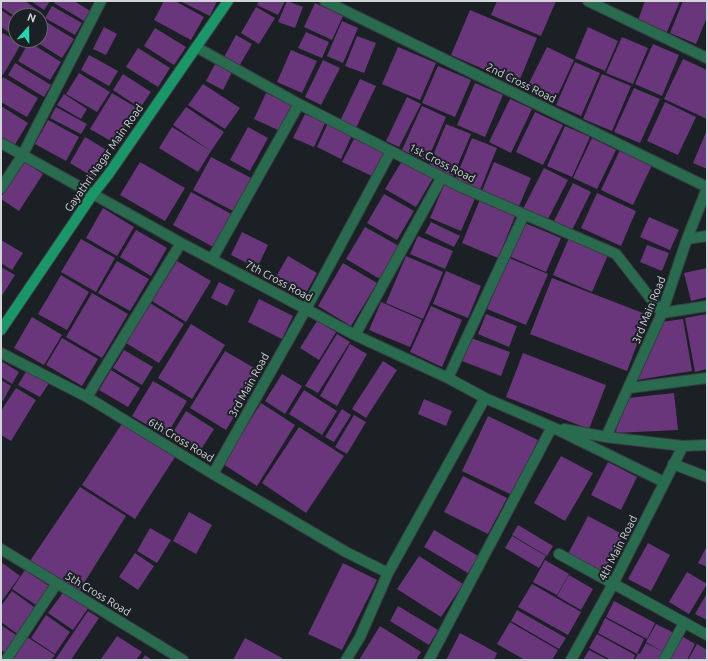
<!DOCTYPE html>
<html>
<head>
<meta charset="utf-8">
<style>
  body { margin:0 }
  #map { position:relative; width:708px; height:661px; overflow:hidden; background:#1b2025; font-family:Ubuntu,sans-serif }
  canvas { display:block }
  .frame { position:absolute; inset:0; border:2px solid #d2d6d9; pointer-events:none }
  .north { position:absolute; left:8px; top:8px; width:40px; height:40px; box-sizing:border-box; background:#1b2025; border:1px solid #64696d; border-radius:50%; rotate:20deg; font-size:11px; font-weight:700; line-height:16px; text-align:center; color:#d2d6d9 }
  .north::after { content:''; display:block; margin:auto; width:14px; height:18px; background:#20d5b0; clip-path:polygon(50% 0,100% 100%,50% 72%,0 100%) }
</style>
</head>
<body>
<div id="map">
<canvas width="708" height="661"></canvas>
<div class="frame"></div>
<div class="north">N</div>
</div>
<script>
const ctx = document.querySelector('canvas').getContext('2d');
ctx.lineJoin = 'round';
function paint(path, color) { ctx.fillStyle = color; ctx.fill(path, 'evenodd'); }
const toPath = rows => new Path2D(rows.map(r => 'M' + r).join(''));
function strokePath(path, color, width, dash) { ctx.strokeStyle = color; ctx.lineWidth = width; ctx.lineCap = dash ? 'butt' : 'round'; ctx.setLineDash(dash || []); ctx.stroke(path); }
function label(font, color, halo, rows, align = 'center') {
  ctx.font = font + ' Ubuntu,sans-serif'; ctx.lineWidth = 4; ctx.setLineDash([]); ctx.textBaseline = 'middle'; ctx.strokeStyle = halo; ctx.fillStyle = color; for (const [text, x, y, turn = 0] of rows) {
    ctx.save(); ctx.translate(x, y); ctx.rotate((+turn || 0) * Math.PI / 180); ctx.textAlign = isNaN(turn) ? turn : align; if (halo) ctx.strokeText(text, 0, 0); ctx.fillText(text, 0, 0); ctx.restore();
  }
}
paint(toPath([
  [1,1,25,1,42,13,40,16,16,17,1,7],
  [31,1,50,1,44,10],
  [56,1,74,1,92,12,86,22,54,3],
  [164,1,175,1,204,17,191,40,154,20],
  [180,1,217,1,210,16],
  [259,1,285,1,278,15,257,5],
  [287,1,303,7,295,28,278,22],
  [497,1,556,1,541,36,491,15],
  [645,1,680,1,667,32,638,20],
  [683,1,707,1,707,17,696,44,670,33],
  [315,3,343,16,332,40,304,27],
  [52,6,82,23,75,35,45,18],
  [256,7,275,18,259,44,241,33],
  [1,10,16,20,16,37,1,27],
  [470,10,537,38,518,84,451,55],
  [43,20,74,39,62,58,33,40,40,40,40,26],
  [342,21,358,28,343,63,327,56],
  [104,27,117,34,106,55,93,49],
  [588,27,618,41,605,71,575,58],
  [155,28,186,47,174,65,144,46],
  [306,32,329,42,322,58,298,48],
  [3,33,21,44,3,75,1,73,1,36],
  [236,35,252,44,238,68,223,59],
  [357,36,376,43,364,73,345,66],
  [622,37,648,48,633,84,606,73],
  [29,42,61,62,50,80,18,61],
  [653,44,679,55,662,96,635,84],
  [398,47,436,63,420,100,382,84],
  [547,47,574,60,555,101,527,87],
  [138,48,170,68,158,87,126,67],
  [291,50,317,61,302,93,277,82],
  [89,55,118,71,109,86,81,70],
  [683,59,707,70,707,119,664,99],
  [323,60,340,68,321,105,305,97],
  [575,62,600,73,581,116,556,105],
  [15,63,51,85,44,97,8,75],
  [215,64,232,72,223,90,206,81],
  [438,66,471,80,455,117,422,103],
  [79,73,110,92,97,112,66,94],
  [123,74,151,92,140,108,113,90],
  [602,74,631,86,612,131,583,119],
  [3,77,38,98,27,117,1,102,1,81],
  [360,79,376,86,356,128,340,121],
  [475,83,503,95,485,137,457,125],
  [203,84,240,108,225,129,188,105],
  [634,88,660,99,640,143,614,132],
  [112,93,137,108,116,144,90,129],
  [266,93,292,105,280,131,254,119],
  [64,94,87,109,81,119,57,105],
  [407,97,421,104,399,147,386,141],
  [510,99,532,109,511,153,489,142],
  [665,102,696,117,678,155,647,141],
  [1,106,28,123,14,146,1,138],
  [422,106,446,117,427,161,402,150],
  [56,107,87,124,81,134,50,118],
  [186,107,224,132,211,151,173,125],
  [535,112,563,125,543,165,516,152],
  [305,114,325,123,314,147,293,138],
  [48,120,79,137,66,161,35,144],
  [328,123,352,135,341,159,317,147],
  [446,124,471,134,453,176,429,165],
  [565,126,590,137,572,177,547,166],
  [172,127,211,151,198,172,159,148],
  [248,127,268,138,250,171,230,160],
  [707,130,707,169,693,163],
  [85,137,110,152,95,178,70,163],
  [472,138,497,148,480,190,455,180],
  [592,138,616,150,597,189,573,178],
  [354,139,386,154,374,177,342,162],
  [620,150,652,165,633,205,601,190],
  [211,157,253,179,235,212,193,190],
  [402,161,433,178,416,207,385,189],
  [25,162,43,174,19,211,1,199,1,197],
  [140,162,185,188,165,221,120,195],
  [494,162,531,178,519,206,482,191],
  [544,168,568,180,547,221,523,209],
  [445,183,476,196,461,231,430,218],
  [573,183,591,192,572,230,554,221],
  [191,192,233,215,215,248,173,225],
  [597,193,636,211,621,246,581,228],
  [384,194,414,211,397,240,367,223],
  [481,197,516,214,498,258,462,243],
  [103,208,134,227,117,256,86,238],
  [649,217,679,230,670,250,640,237],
  [431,222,460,236,454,247,425,233],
  [525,223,561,238,546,272,511,257],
  [365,227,399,246,380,279,346,259],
  [136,230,167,248,151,276,120,257],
  [242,232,268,245,257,268,231,255],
  [418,236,453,251,445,269,410,254],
  [569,238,608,255,592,292,553,275],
  [81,239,115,258,96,292,61,272],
  [1,240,23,253,12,270,1,263],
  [647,245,669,253,662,271,640,262],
  [288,256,317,273,303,298,273,282],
  [406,256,443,272,423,319,386,303],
  [509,258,548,274,526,325,487,309],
  [117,261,149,279,130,311,98,293],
  [177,261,211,281,186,322,152,301],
  [343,263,377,283,351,326,318,306],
  [1,267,15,275,1,297],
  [707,268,707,297,691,301,684,273],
  [446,271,481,286,468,318,433,304],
  [61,275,89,292,67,330,38,314],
  [552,278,648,315,627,371,530,334],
  [219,282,235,290,227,306,211,298],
  [92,293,128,314,102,358,66,337],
  [259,299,293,316,282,339,248,322],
  [381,302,422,320,410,347,369,330],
  [150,303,184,324,159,363,126,343],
  [431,306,462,320,442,367,410,352],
  [486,314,517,326,509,347,478,334],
  [707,314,707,369,695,372,685,318],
  [32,317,62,335,44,365,14,348],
  [683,319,692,371,637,380,661,322],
  [317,321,336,332,319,360,300,348],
  [191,324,225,345,192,399,158,378],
  [337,334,350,342,318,393,305,386],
  [62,338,98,359,82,386,46,365],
  [471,338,510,352,501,376,462,361],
  [350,344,367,354,337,406,320,396],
  [124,350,153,367,142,385,113,368],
  [225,351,261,372,226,430,190,408],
  [523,353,606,385,589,429,506,397],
  [1,361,19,372,12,384,1,377],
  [383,361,397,370,366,418,352,409],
  [27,370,49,383,40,397,18,385],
  [111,370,140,388,128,407,99,390],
  [282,374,302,386,285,414,265,401],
  [1,380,11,386,3,401,1,399],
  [153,381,187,401,166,436,132,416],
  [16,388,36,400,11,441,1,435,1,411],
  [304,390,337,411,322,435,289,414],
  [674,393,678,430,615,433,628,398],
  [424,399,452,411,446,426,418,414],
  [261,403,295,425,257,486,223,464],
  [342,409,351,415,334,442,325,437],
  [186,411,214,429,200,451,172,434],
  [354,415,366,422,347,454,335,447],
  [488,416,538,440,512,495,462,471],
  [123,422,175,457,135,519,82,485],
  [299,427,344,456,306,513,262,483],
  [561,456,593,473,565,521,534,503],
  [608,462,637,477,621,510,591,495],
  [463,476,507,498,488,534,444,512],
  [80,487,126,516,79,591,30,561],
  [189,512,212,525,196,554,173,541],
  [588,516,624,535,603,573,568,554],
  [518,525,553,546,547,556,512,535],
  [150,528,171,540,157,563,137,551],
  [434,530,478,556,468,573,424,547],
  [512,536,546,556,539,568,505,548],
  [648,543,670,555,651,591,628,579],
  [707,546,707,567,698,563],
  [135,553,154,566,138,590,119,577],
  [419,556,463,584,441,617,397,589],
  [545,560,569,574,557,595,533,582],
  [1,562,20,576,1,602],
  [343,563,377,580,342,650,308,634],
  [25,570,52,588,39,607,12,589],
  [687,572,707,584,689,614,669,602],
  [569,575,593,589,581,610,557,596],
  [532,584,581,612,568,635,518,607],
  [65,590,89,607,73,630,48,613],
  [12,591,38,610,19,635,1,622,1,606],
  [707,593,707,620,695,614],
  [614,601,655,623,647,639,606,617],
  [398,606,438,630,429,645,390,621],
  [517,610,566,638,559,649,511,621],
  [88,611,99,618,71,660,55,660],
  [46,615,70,632,55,654,31,638],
  [605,618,644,639,637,654,598,633],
  [510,622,558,650,552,660,525,660,497,644],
  [656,624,676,634,665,653,646,642],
  [1,625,19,637,7,654,1,650],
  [380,626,421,652,416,660,359,660],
  [460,633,497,653,494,660,446,660],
  [597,634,635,655,633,660,611,660,589,648],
  [680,635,695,644,687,660,666,660],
  [117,636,142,652,136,660,101,659],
  [27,637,55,655,51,660,13,660],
  [245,638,282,658,281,660,233,660],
  [646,643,665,653,662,660,635,660,638,653,640,654],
  [697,644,707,650,707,660,688,660],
  [589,650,608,660,583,660],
  [145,655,152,660,142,660]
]), '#6a367b');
const street = toPath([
  [325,1,707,187],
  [588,1,707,58],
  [196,47,299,104,461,187,616,254,662,313,707,306],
  [1,143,181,243,355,335,448,378,485,398,552,427,664,482],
  [1,188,22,156,101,1],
  [687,239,707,236],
  [212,259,299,104],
  [355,335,442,177],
  [1,353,87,397,213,474,346,552,388,573,485,398],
  [448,378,524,215],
  [629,388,707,378],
  [87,397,181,243],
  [564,429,606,437,683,446,707,445],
  [606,437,662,313,687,239,707,188],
  [673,464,707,477],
  [213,474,306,309,391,151],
  [1,549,183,660],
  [559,554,707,635],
  [6,660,57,583],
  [346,660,360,637,388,573],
  [429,660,552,427],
  [571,660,613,584,683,446],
  [664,660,684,623]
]);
const secondary = toPath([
  [1,330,93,194,108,175,228,1]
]);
strokePath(street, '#383d42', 12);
strokePath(secondary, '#383d42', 12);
strokePath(street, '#296b4f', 10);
strokePath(secondary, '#1a9769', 10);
label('11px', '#d2d6d9', '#1b2025', [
  ["2nd Cross Road",521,83,26],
  ["Gayathri Nagar Main Road",104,158,-55],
  ["1st Cross Road",442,163,27],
  ["7th Cross Road",279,281,28],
  ["3rd Main Road",649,310,-68],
  ["3rd Main Road",249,385,-61],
  ["6th Cross Road",181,440,31],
  ["4th Main Road",618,548,-63],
  ["5th Cross Road",98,594,31]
]);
</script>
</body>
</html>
